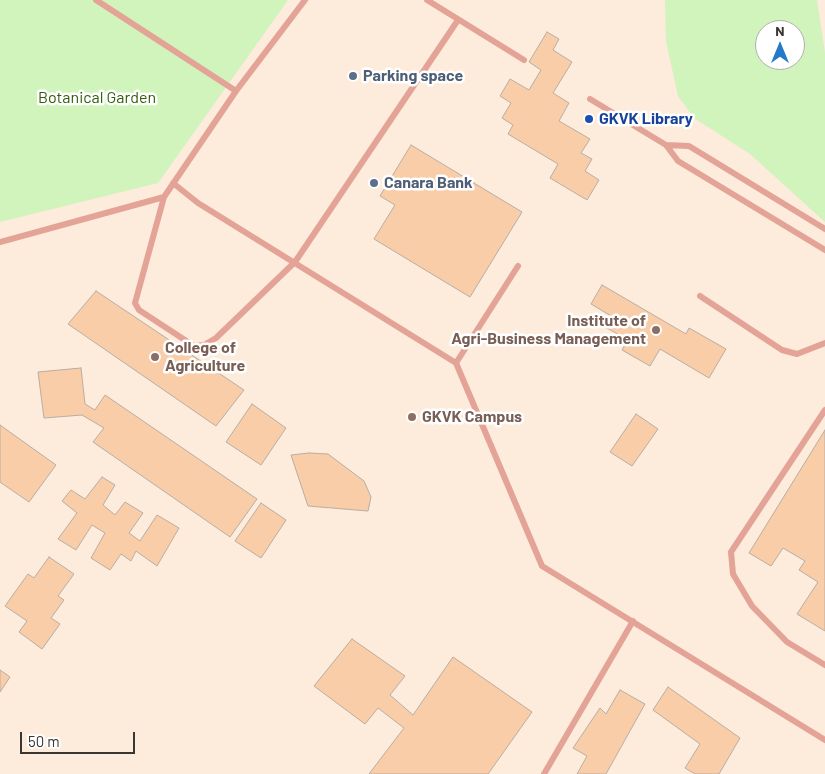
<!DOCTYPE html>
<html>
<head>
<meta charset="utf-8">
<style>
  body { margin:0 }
  #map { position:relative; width:825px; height:774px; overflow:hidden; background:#fef5ed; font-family:Barlow,sans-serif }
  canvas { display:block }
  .north { position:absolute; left:755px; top:20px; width:50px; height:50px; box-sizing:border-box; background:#fff; border:1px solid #b0afad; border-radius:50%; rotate:0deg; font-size:14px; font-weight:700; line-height:20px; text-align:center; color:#3a3632 }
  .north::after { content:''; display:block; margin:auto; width:18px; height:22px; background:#237ac8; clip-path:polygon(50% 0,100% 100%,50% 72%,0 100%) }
  .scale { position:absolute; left:20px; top:732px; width:115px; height:22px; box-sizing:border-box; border:2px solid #3a3632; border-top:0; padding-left:6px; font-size:15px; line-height:18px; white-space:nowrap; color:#3a3632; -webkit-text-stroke:4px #fff; paint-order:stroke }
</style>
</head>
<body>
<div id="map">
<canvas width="825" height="774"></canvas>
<div class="north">N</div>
<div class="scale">50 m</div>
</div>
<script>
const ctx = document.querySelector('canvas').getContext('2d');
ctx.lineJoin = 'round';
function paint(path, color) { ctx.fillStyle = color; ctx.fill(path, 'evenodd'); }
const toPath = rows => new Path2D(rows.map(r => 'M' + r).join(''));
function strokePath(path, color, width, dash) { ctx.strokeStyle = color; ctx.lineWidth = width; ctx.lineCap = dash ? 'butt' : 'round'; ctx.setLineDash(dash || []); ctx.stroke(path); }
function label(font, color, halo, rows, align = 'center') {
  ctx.font = font + ' Barlow,sans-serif'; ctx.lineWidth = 5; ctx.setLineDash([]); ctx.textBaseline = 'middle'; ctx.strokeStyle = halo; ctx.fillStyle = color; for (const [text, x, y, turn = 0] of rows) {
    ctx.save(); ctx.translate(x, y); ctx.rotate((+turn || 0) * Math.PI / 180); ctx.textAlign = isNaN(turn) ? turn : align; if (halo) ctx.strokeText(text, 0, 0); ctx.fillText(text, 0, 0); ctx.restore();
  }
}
paint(toPath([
  [0,0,825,0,825,774,0,774],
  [765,30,795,30,795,60,765,60]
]), '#fdebdc');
paint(toPath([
  [0,0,288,0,158,183,0,222],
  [665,0,817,0,825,53,825,222,750,154,694,118,678,96,666,41],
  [765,30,795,30,795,60,765,60]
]), '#d1f3bc');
const building = toPath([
  [547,32,559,39,553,50,572,62,553,93,569,103,559,121,590,139,581,153,592,159,585,171,599,180,587,200,550,178,558,164,508,134,513,125,502,118,511,103,500,96,510,79,529,90,541,70,529,62,547,32],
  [411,145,522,212,470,297,374,239,395,205,380,196,411,145],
  [602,285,686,334,689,328,726,349,709,378,660,349,650,366,622,350,628,340,605,327,611,316,591,304,602,285],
  [96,291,244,390,216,426,68,324,96,291],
  [81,368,85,404,95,410,105,395,257,499,230,537,93,442,104,428,82,415,44,418,38,372,81,368],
  [252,404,286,428,261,465,226,442,252,404],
  [636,414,658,429,632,466,610,452,636,414],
  [0,425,56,465,29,502,0,482,0,425],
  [825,430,825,631,797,614,818,582,799,570,805,561,783,548,771,566,749,553,825,430],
  [309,453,328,454,364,481,371,497,368,511,308,506,291,455,309,453],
  [102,477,115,485,103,505,115,515,125,502,143,513,129,533,140,541,157,515,179,528,157,566,136,551,131,561,121,554,110,570,91,558,105,533,92,525,76,550,58,539,77,513,62,501,71,490,85,499,102,477],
  [261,503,286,520,261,558,235,541,261,503],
  [49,557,74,574,58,596,64,600,51,618,60,624,42,649,19,632,27,621,5,606,28,574,34,578,49,557],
  [352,639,405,676,390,695,413,715,453,657,532,712,488,774,369,774,404,728,378,708,365,724,314,686,352,639],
  [0,670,10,677,0,692,0,670],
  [668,687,740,738,719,774,695,774,685,768,700,744,653,710,668,687],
  [620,690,645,704,606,774,577,774,587,756,573,748,600,708,606,714,620,690]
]);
paint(building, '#f8cda8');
strokePath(building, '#b9aea5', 1);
strokePath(toPath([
  [96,0,236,91],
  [427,0,524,60],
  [590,99,666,145,678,161,825,250],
  [666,145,689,146,825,229],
  [173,183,198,203,456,363,542,566,825,740],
  [164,197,135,303,139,310,194,346,204,345,216,338,295,262,458,20],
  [0,242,164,197,236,91,305,0],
  [700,296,782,350,797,354,825,343],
  [456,363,518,266],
  [825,410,731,552,733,574,752,606,787,642,825,665],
  [544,774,633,621]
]), '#e3a396', 6);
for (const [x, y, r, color] of [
  [353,76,5,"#5c6f8a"],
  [589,119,5,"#1a4fb4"],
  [374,183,5,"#5c6f8a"],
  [656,330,5,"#8d6e63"],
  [155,357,5,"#8d6e63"],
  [412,417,5,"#8d6e63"]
]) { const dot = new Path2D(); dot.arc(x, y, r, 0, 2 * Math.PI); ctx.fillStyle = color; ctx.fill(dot); strokePath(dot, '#fff', 2); }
label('bold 16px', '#4e5e75', '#fff', [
  ["Parking space",363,76],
  ["Canara Bank",384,183]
], 'left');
label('16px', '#345c0b', '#fff', [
  ["Botanical Garden",97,98]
]);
label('bold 16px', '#164399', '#fff', [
  ["GKVK Library",599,119]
], 'left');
label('bold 16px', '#785e54', '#fff', [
  ["Institute of",646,321,"right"],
  ["Agri-Business Management",646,339,"right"],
  ["College of",165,348],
  ["Agriculture",165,366],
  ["GKVK Campus",422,417]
], 'left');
</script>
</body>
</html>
